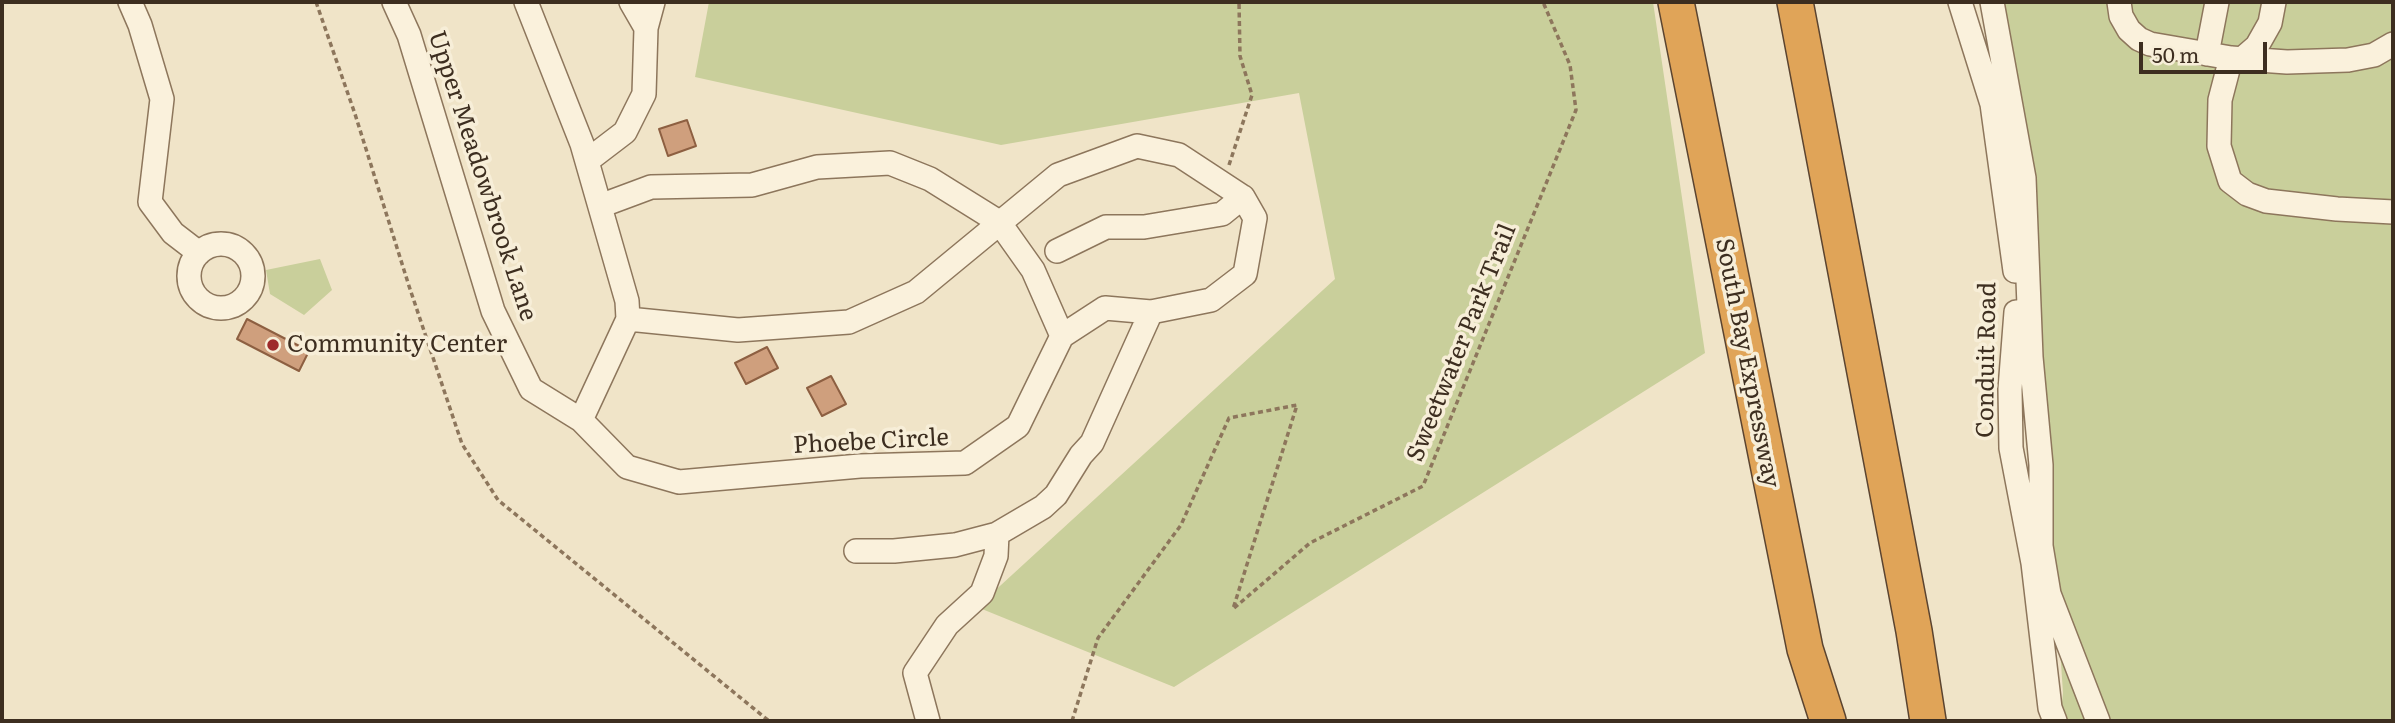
<!DOCTYPE html>
<html>
<head>
<meta charset="utf-8">
<style>
  body { margin:0 }
  #map { position:relative; width:2395px; height:723px; overflow:hidden; background:#f0e4c8; font-family:Literata,serif }
  canvas { display:block }
  .frame { position:absolute; inset:0; border:4px solid #3d2e20; pointer-events:none }
  .scale { position:absolute; left:2139px; top:42px; width:128px; height:32px; box-sizing:border-box; border:4px solid #3d2e20; border-top:0; padding-left:9px; font-size:21px; line-height:24px; white-space:nowrap; color:#3d2e20; -webkit-text-stroke:5px #f7eed8; paint-order:stroke }
</style>
</head>
<body>
<div id="map">
<canvas width="2395" height="723"></canvas>
<div class="frame"></div>
<div class="scale">50 m</div>
</div>
<script>
const ctx = document.querySelector('canvas').getContext('2d');
ctx.lineJoin = 'round';
function paint(path, color) { ctx.fillStyle = color; ctx.fill(path, 'evenodd'); }
const toPath = rows => new Path2D(rows.map(r => 'M' + r).join(''));
function strokePath(path, color, width, dash) { ctx.strokeStyle = color; ctx.lineWidth = width; ctx.lineCap = dash ? 'butt' : 'round'; ctx.setLineDash(dash || []); ctx.stroke(path); }
function label(font, color, halo, rows, align = 'center') {
  ctx.font = font + ' Literata,serif'; ctx.lineWidth = 7; ctx.setLineDash([]); ctx.textBaseline = 'middle'; ctx.strokeStyle = halo; ctx.fillStyle = color; for (const [text, x, y, turn = 0] of rows) {
    ctx.save(); ctx.translate(x, y); ctx.rotate((+turn || 0) * Math.PI / 180); ctx.textAlign = isNaN(turn) ? turn : align; if (halo) ctx.strokeText(text, 0, 0); ctx.fillText(text, 0, 0); ctx.restore();
  }
}
paint(toPath([
  [709,2,1653,2,1705,353,1174,687,977,607,1335,279,1299,93,1001,145,695,77],
  [1983,2,2393,2,2393,721,2060,721,2063,693,2053,544,2027,421,2041,314,2032,218],
  [320,259,332,290,304,315,270,294,266,270]
]), '#c9cf9b');
const building = toPath([
  [687,120,696,146,668,156,659,129,687,120],
  [247,319,309,351,299,371,237,339,247,319],
  [767,347,778,368,746,384,735,363,767,347],
  [831,376,846,404,822,416,807,388,831,376]
]);
paint(building, '#cf9f7d');
strokePath(building, '#8d5f41', 2);
const minor = toPath([
  [130,2,140,25,162,99,150,202,173,233,199,253],
  [394,2,409,35,493,311,531,389,581,420],
  [526,2,582,144,627,301,628,319,581,420,627,467,679,482,860,466,965,463,1018,426,1062,336,1105,308,1151,312,1211,300,1245,274,1255,218,1243,197,1179,155,1137,146,1058,175,916,292,849,322,738,330,628,319],
  [631,2,646,28],
  [1960,2,1992,104,2015,271],
  [1992,2,2024,178,2031,357,2041,465,2041,546,2049,594,2098,721],
  [2119,2,2121,16,2129,30,2139,39,2150,44,2231,58,2287,62,2348,60,2374,55,2393,44],
  [2207,54,2217,2],
  [2231,58,2220,100,2219,146,2230,181,2247,194,2266,201,2337,209,2393,212],
  [2242,59,2257,46,2270,23,2274,2],
  [587,161,625,132,644,94,646,28,653,2],
  [600,206,651,187,752,185,817,167,890,163,930,179,999,222,1033,270,1062,336],
  '189 276a32 32 0 1 1 64 0a32 32 0 1 1-64 0Z',
  [1057,251,1106,227,1144,227,1222,214,1243,197],
  [2016,312,2010,389,2011,448,2033,563,2050,708,2055,721],
  [856,551,894,551,955,545,997,534,1043,507,1056,495,1081,455,1092,443,1151,312],
  [928,721,915,673,947,625,982,593,996,556,997,534]
]);
const highway = toPath([
  [1676,2,1805,649,1828,721],
  [1795,2,1914,631,1928,721]
]);
strokePath(minor, '#8d765c', 26);
strokePath(highway, '#5b4430', 38);
strokePath(toPath([
  [316,2,355,114,409,286,462,444,498,500,769,721],
  [1229,165,1252,95,1240,56,1239,2],
  [1072,721,1098,638,1181,525,1229,418,1297,405,1233,609,1310,543,1423,486,1576,110,1570,65,1543,2]
]), '#8d765c', 3.5, [5, 3.5]);
strokePath(minor, '#faf1dc', 23);
strokePath(highway, '#e0a458', 35);
for (const [x, y, r, color] of [
  [273,345,7,"#9e2a2b"]
]) { const dot = new Path2D(); dot.arc(x, y, r, 0, 2 * Math.PI); ctx.fillStyle = color; ctx.fill(dot); strokePath(dot, '#f7eed8', 2.5); }
label('24px', '#3d2e20', '#f7eed8', [
  ["Upper Meadowbrook Lane",482,176,72],
  ["Sweetwater Park Trail",1462,343,-68],
  ["Conduit Road",1987,360,-89],
  ["South Bay Expressway",1747,363,79],
  ["Phoebe Circle",871,442,-3]
]);
label('24px', '#3d2e20', '#f7eed8', [
  ["Community Center",287,345]
], 'left');
</script>
</body>
</html>
